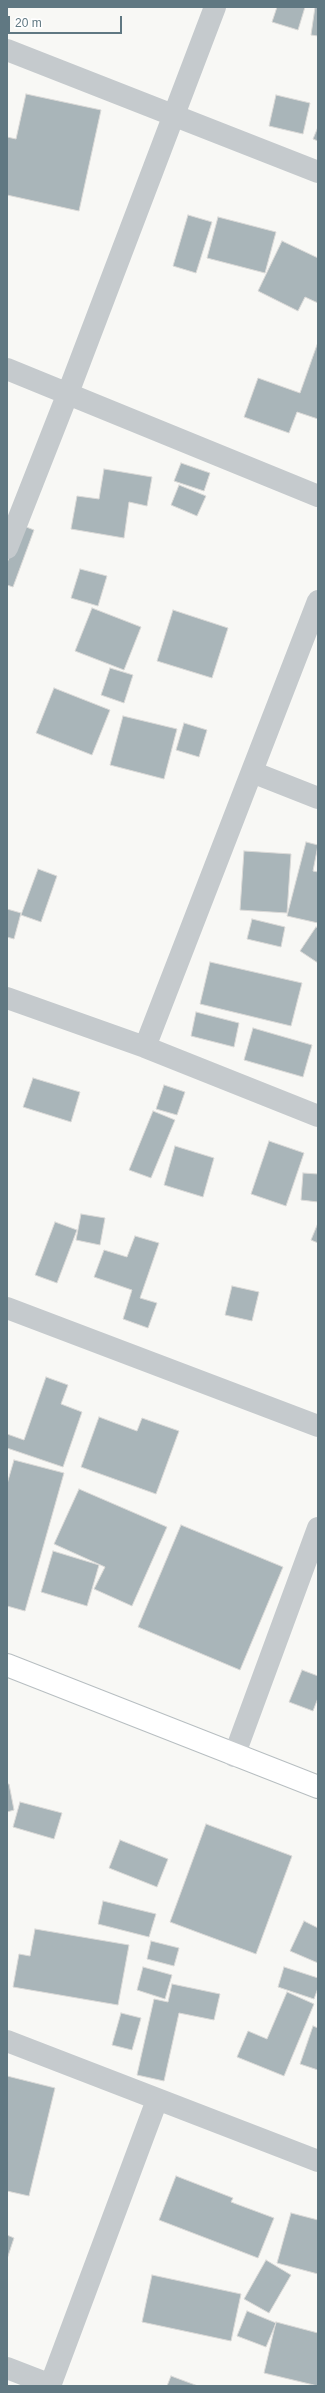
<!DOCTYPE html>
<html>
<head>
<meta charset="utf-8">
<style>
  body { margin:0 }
  #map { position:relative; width:325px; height:2393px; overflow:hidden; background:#f8f8f5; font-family:Arial,sans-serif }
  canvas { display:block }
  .frame { position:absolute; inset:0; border:8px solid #607882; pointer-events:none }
  .scale { position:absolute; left:8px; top:16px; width:114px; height:18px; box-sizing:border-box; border:2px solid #607882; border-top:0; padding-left:5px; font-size:12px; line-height:14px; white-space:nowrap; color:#607882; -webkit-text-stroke:3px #fff; paint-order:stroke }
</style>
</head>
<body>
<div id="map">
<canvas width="325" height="2393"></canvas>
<div class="frame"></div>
<div class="scale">20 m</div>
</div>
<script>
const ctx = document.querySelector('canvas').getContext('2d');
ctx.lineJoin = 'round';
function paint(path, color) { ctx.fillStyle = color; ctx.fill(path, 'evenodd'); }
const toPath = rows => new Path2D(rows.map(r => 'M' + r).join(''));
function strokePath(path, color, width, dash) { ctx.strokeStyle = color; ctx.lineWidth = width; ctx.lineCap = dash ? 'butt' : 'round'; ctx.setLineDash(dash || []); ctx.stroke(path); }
const building = toPath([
  [277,7,305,7,298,30,272,22,277,7],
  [315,7,318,7,318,36,311,35,315,7],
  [26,94,101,110,79,211,7,195,7,137,16,139,26,94],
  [276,95,310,103,303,134,269,126,276,95],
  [318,127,318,141,313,139,318,127],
  [188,215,212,222,196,273,173,266,188,215],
  [218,217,276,232,265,273,207,258,218,217],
  [282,241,318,258,318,303,305,297,298,311,258,291,282,241],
  [318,342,318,419,297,412,289,433,244,417,258,378,300,393,318,342],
  [181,463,210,473,204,491,174,481,181,463],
  [104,469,152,477,147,506,129,502,124,538,71,529,77,496,99,499,104,469],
  [179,485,206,496,197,516,171,505,179,485],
  [21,525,34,530,13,587,7,585,7,563,21,525],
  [80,569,107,576,98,606,71,598,80,569],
  [92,608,141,627,124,670,75,651,92,608],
  [173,610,228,628,212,678,157,661,173,610],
  [110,668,133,675,124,703,101,695,110,668],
  [54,688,110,710,92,755,36,733,54,688],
  [123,716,177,729,164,779,110,765,123,716],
  [184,723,207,730,199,757,176,750,184,723],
  [306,842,318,845,313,871,318,872,318,923,287,916,306,842],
  [244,851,291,854,287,913,240,910,244,851],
  [38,869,57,876,41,922,21,915,38,869],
  [7,909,21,913,14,939,7,937,7,909],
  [252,919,285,927,281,947,247,939,252,919],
  [316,927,318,928,318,963,300,951,316,927],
  [210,962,302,983,291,1026,200,1004,210,962],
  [196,1012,239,1023,234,1047,191,1036,196,1012],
  [253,1028,312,1045,303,1077,244,1060,253,1028],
  [33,1078,80,1092,71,1122,23,1107,33,1078],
  [164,1085,185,1092,177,1115,156,1109,164,1085],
  [153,1111,175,1120,151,1178,129,1170,153,1111],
  [269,1141,304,1153,286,1206,251,1194,269,1141],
  [175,1146,214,1158,203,1197,164,1185,175,1146],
  [303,1173,318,1174,318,1202,301,1200,303,1173],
  [81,1214,105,1218,100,1245,76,1240,81,1214],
  [55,1222,77,1230,57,1283,35,1275,55,1222],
  [318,1223,318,1243,311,1240,318,1223],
  [135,1236,159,1243,140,1298,157,1303,148,1328,123,1319,132,1290,94,1277,104,1250,127,1257,135,1236],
  [232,1286,259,1292,252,1321,225,1315,232,1286],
  [46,1377,68,1385,61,1404,82,1412,63,1467,7,1448,7,1434,24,1440,46,1377],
  [99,1417,137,1431,142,1418,179,1431,156,1494,81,1467,99,1417],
  [14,1460,64,1473,25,1611,7,1606,7,1484,14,1460],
  [79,1489,167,1527,132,1606,94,1589,105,1567,54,1544,79,1489],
  [181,1525,283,1567,240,1670,138,1627,181,1525],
  [53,1551,99,1565,87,1606,41,1592,53,1551],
  [302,1670,318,1676,318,1698,313,1711,289,1702,302,1670],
  [7,1784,9,1784,14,1810,7,1812,7,1784],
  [20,1802,62,1813,54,1839,13,1827,20,1802],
  [206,1824,292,1856,256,1954,170,1922,206,1824],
  [120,1840,168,1859,157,1887,109,1868,120,1840],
  [103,1901,156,1914,149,1937,98,1924,103,1901],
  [304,1921,318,1928,318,1963,290,1951,304,1921],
  [35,1929,129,1945,118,2005,13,1987,19,1954,30,1956,35,1929],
  [151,1941,179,1948,174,1966,147,1959,151,1941],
  [143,1967,172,1975,165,1999,137,1990,143,1967],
  [284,1967,318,1978,318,1988,314,1999,278,1987,284,1967],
  [172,1984,220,1994,214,2020,179,2013,164,2081,137,2075,154,1999,168,2002,172,1984],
  [287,1992,314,2004,284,2076,237,2057,248,2031,267,2039,287,1992],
  [121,2013,141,2018,132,2050,112,2045,121,2013],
  [313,2026,318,2028,318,2070,300,2064,313,2026],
  [7,2076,55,2088,29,2196,7,2191,7,2076],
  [176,2176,233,2198,231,2202,274,2218,258,2258,159,2220,176,2176],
  [291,2213,318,2220,318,2274,277,2263,291,2213],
  [7,2235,14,2238,7,2259,7,2235],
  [266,2260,291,2275,269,2313,244,2299,266,2260],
  [152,2275,241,2294,231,2341,142,2322,152,2275],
  [247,2311,276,2323,266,2347,237,2336,247,2311],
  [276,2322,318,2333,318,2386,264,2373,276,2322],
  [171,2376,198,2386,167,2386,171,2376]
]);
paint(building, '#a9b5b9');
strokePath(building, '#dad9d7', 1);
const secondary = toPath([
  [7,1665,318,1787]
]);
strokePath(secondary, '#b7bec1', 24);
strokePath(toPath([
  [7,50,318,172],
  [7,369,318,496],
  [7,548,68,393,215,7],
  [252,772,318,798],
  [7,998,145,1047,318,1116],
  [145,1047,318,601],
  [7,1308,318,1426],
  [234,1756,318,1528],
  [7,2041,318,2161],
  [7,2368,51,2385],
  [50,2386,157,2100]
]), '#c5cacd', 22);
strokePath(secondary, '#fff', 22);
</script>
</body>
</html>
